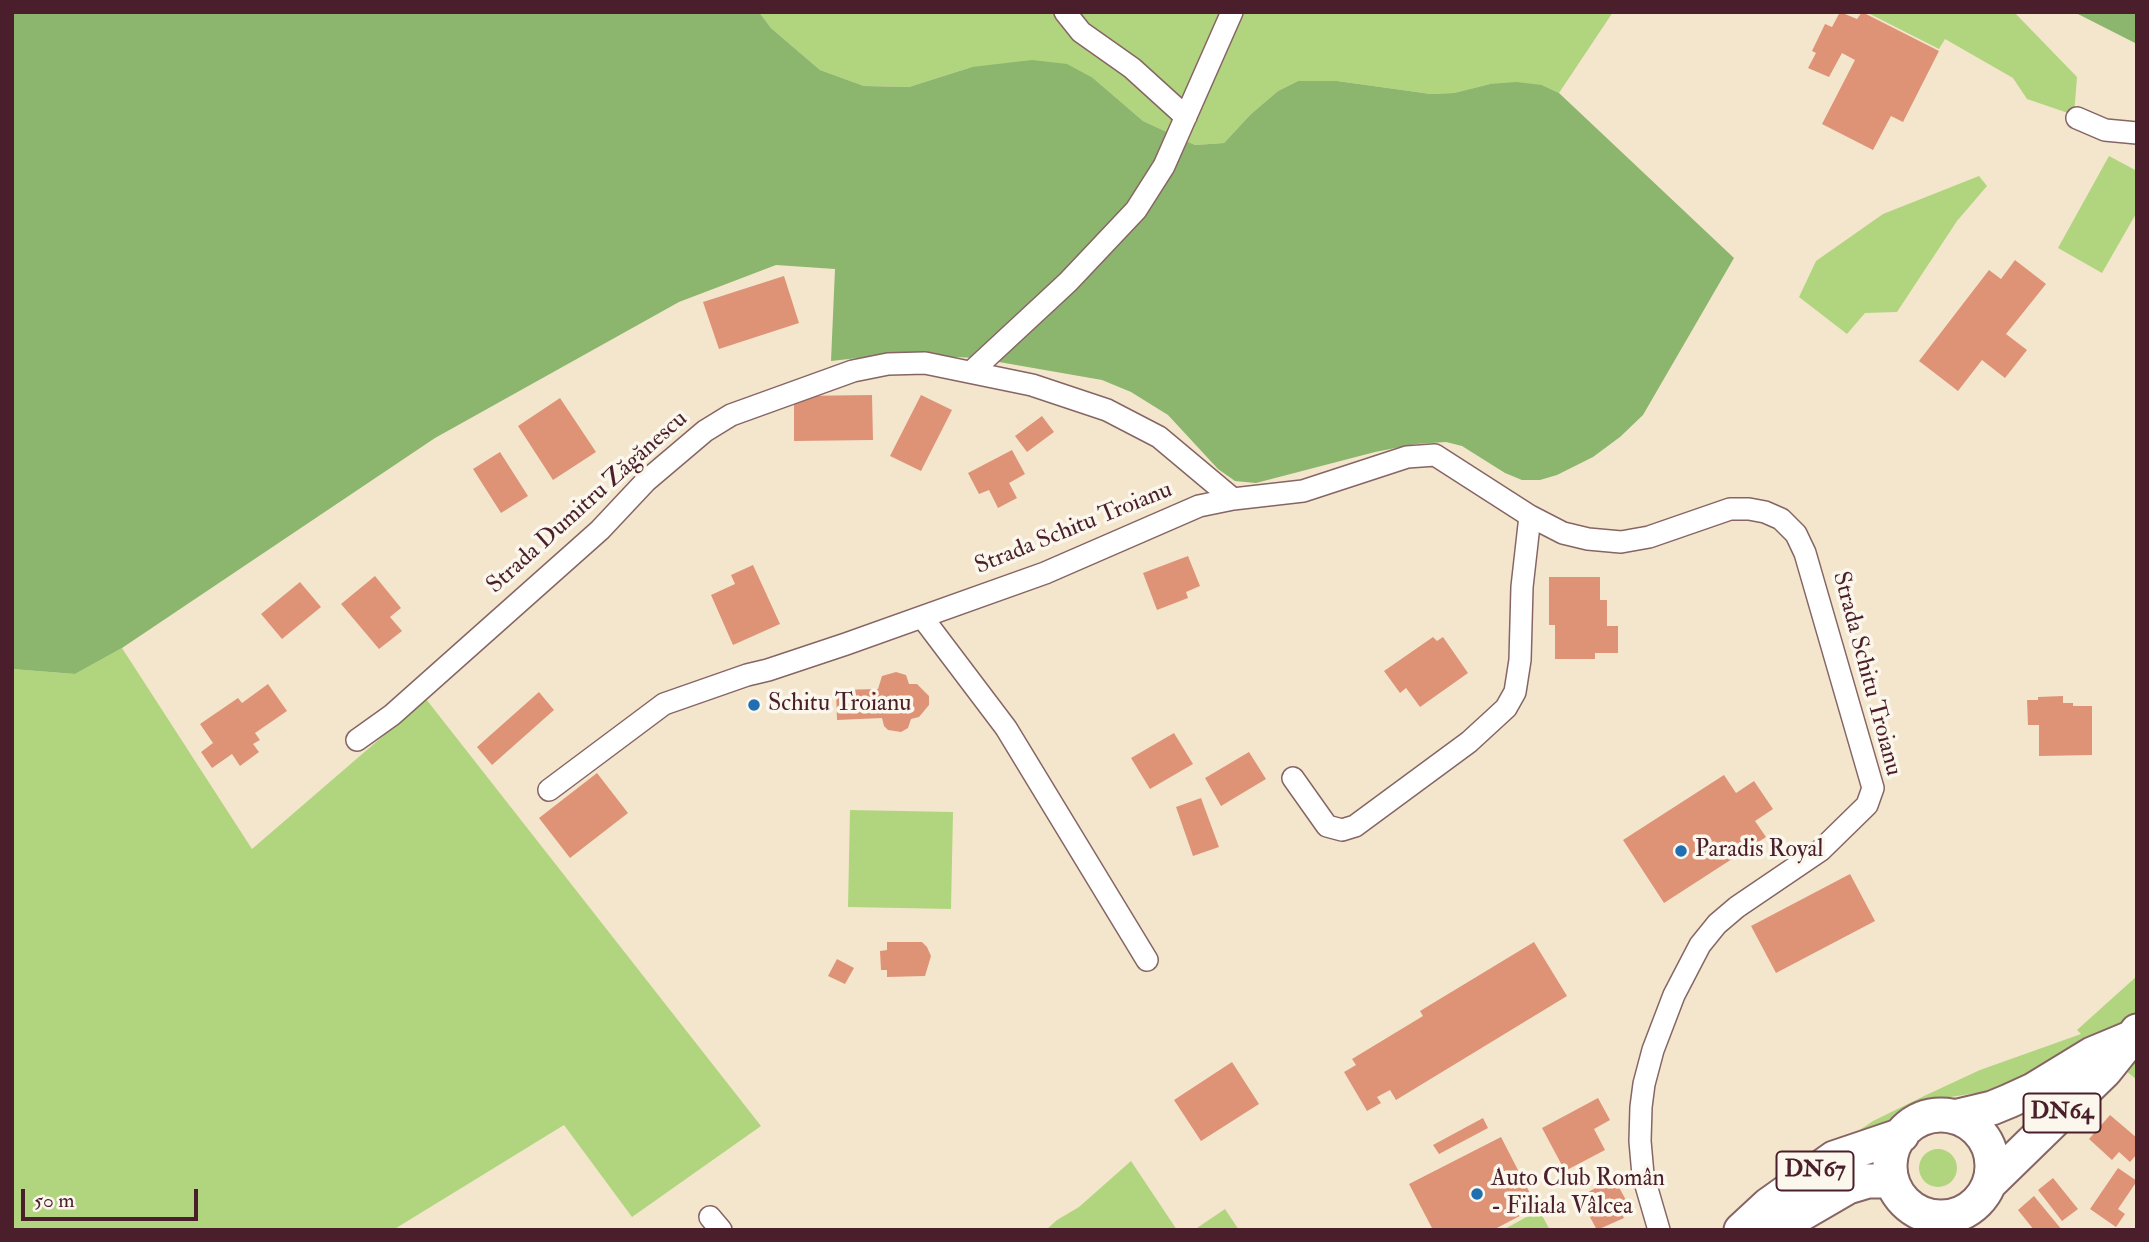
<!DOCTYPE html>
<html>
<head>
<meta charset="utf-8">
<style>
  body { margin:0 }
  #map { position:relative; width:2149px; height:1242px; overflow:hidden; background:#f4e6cd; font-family:"IM FELL Double Pica",serif }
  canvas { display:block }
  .frame { position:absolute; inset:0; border:14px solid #4a1f2b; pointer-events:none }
  .scale { position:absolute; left:21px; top:1189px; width:177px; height:32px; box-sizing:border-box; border:4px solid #4a1f2b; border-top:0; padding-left:9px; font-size:21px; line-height:24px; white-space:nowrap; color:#4a1f2b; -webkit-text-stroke:5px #fbf7ec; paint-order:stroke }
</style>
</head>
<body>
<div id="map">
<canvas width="2149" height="1242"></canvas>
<div class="frame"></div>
<div class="scale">50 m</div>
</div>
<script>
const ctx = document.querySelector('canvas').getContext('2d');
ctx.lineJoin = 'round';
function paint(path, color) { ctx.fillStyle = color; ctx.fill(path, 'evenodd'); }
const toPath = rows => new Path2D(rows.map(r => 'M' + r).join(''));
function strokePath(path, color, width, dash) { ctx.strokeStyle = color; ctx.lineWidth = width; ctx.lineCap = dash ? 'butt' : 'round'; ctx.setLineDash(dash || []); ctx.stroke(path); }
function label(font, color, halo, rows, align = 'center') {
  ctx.font = font + ' "IM FELL Double Pica",serif'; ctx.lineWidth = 7; ctx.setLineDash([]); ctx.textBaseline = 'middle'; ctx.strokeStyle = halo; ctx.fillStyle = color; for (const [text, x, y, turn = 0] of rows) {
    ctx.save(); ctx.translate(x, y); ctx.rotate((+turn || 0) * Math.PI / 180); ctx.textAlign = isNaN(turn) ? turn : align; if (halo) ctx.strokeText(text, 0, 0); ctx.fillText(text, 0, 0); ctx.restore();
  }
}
paint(toPath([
  [759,12,1613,12,1559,93,1542,85,1490,84,1454,93,1431,94,1337,81,1298,81,1278,91,1251,114,1224,143,1195,145,1143,121,1093,78,972,67,909,87,864,86,820,70,771,28],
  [1866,12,2014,12,2077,77,2074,115,2027,99,2013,78,1945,39,1939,49],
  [2109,156,2137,171,2137,212,2102,273,2058,248],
  [1979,176,1987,186,1957,221,1897,312,1865,313,1847,334,1799,297,1816,261,1883,214],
  [122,648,252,849,426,699,761,1126,632,1217,564,1125,393,1230,12,1230,12,669,75,674],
  [850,810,953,812,951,909,848,907],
  [2137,976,2137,1080,2085,1037,2021,1078,1982,1092,1920,1102,1897,1115,1884,1126,1818,1158,1873,1121,1924,1096,1980,1070,2081,1034,2077,1030],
  '1919 1168a19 19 0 1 1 38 0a19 19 0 1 1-38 0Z',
  [1131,1161,1177,1230,1046,1230,1057,1220,1079,1207],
  [1225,1209,1239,1230,1194,1230],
  [1539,1210,1550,1230,1503,1230]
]), '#b0d57e');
paint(toPath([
  [12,12,759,12,771,28,820,70,864,86,909,87,972,67,1032,60,1067,64,1093,78,1143,121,1195,145,1224,143,1251,114,1278,91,1298,81,1337,81,1431,94,1454,93,1490,84,1516,82,1542,85,1559,93,1734,258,1643,415,1620,437,1593,457,1557,475,1540,480,1522,480,1505,473,1462,446,1446,442,1416,444,1375,452,1256,483,1235,481,1218,469,1168,415,1131,392,1102,380,976,358,894,354,831,361,835,269,776,265,679,302,435,438,122,648,75,674,12,669],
  [2074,12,2137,12,2137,44]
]), '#8cb66d');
paint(toPath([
  [1840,12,1857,19,1862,12,1939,51,1903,122,1891,116,1873,150,1822,124,1855,60,1842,53,1829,77,1808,68,1816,53,1812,51,1825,24,1832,27],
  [2015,260,2046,284,2006,334,2027,350,2005,378,1982,360,1958,391,1919,361,1989,270,2001,279],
  [784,276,799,323,719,349,703,302],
  [872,395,873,440,794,441,794,396],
  [921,395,952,410,921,471,890,456],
  [560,398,596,452,553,480,518,426],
  [1042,416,1054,432,1027,452,1015,436],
  [1012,450,1025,474,1009,483,1017,498,998,508,989,490,979,494,968,473],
  [500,452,528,496,501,513,473,469],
  [1188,556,1200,586,1186,592,1188,598,1157,610,1143,573],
  [753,565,780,624,733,645,711,595,735,584,731,575],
  [375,576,401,608,390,617,402,631,379,649,341,604],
  [1549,577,1600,577,1600,600,1607,600,1607,626,1618,626,1618,653,1595,653,1595,659,1555,659,1555,625,1549,625],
  [300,582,321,607,282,639,261,614],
  [1433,637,1437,641,1443,637,1468,673,1420,707,1406,688,1400,693,1384,671],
  [896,672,906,675,909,684,917,684,929,696,929,705,919,717,911,719,908,728,901,732,888,730,884,726,882,718,837,720,836,690,878,689,882,676],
  [268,684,287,711,255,733,260,740,253,744,259,752,240,766,232,754,212,768,201,752,213,743,200,724,238,698,242,703],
  [539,692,554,710,492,765,477,747],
  [2063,696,2063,703,2073,703,2073,706,2092,706,2092,755,2039,756,2039,725,2028,725,2027,700,2038,700,2038,697],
  [1174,733,1193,764,1150,789,1131,758],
  [1249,752,1266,779,1221,806,1205,778],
  [597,773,628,813,570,858,539,818],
  [1724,775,1736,793,1754,781,1773,809,1755,821,1766,837,1664,903,1623,840],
  [1201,798,1219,847,1193,856,1176,807],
  [1850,874,1875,921,1776,973,1751,926],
  [887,942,922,942,927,947,931,956,925,976,887,977,887,970,881,970,880,951,887,950],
  [1534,942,1567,996,1396,1100,1390,1090,1377,1097,1381,1103,1367,1111,1344,1072,1356,1065,1352,1059,1423,1016,1420,1011],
  [837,959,854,968,845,984,828,976],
  [1232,1062,1259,1104,1201,1141,1174,1100],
  [1598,1098,1610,1120,1594,1129,1605,1150,1565,1171,1542,1128],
  [2110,1115,2137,1138,2137,1154,2130,1162,2119,1152,2112,1160,2089,1139],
  [1483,1118,1488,1128,1439,1154,1433,1145],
  [1501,1137,1537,1207,1493,1230,1433,1230,1409,1184],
  [2118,1168,2137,1181,2118,1209,2125,1214,2116,1227,2090,1209],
  [1614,1178,1627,1202,1618,1207,1624,1218,1597,1230,1579,1197],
  [2053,1178,2078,1209,2062,1221,2038,1190],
  [2034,1196,2062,1230,2034,1230,2018,1210]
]), '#de9377');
const street = toPath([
  [1065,12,1081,32,1132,68,1186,117],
  [2077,118,2105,130,2137,133],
  [971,372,1068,282,1136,210,1164,166,1232,12],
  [922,617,1006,728,1147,960],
  [357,740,392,715,600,530,646,481,705,431,731,415,853,371,888,364,925,363,1032,385,1107,410,1159,437,1233,499],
  [1293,778,1327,826,1342,830,1355,826,1469,742,1506,708,1515,692,1520,660,1522,587,1530,516],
  [549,790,664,704,747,675,768,670,846,644,1045,573,1199,506,1233,499,1303,491,1407,457,1435,455,1530,516,1563,533,1588,539,1621,542,1649,537,1730,509,1749,509,1765,512,1781,519,1796,534,1805,553,1873,788,1867,805,1821,850,1737,907,1717,924,1700,945,1674,995,1653,1050,1644,1084,1641,1107,1640,1141,1643,1175,1659,1230],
  [710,1217,721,1230]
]);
const primary = toPath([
  '1890 1166a51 51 0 1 1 102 0a51 51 0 1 1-102 0Z',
  [1954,1117,1992,1108,2009,1101,2033,1090,2092,1054,2128,1039],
  [1989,1184,2105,1071,2137,1031],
  [1741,1230,1768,1205,1834,1158,1902,1135],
  [1774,1230,1848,1187,1868,1181,1892,1181]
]);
strokePath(street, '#866564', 24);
strokePath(primary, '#866564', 37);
strokePath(street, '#fff', 21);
strokePath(primary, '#fff', 33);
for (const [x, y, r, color] of [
  [754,705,7,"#1f6fb2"],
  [1681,851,7,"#1f6fb2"],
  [1477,1194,7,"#1f6fb2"]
]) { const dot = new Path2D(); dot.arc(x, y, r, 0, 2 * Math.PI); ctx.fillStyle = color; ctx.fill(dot); strokePath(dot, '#fbf7ec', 2.5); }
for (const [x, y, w] of [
  [2062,1113,77],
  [1815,1171,77]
]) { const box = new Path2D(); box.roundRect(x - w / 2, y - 19.5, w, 39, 5); ctx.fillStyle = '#fbf7ec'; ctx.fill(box); strokePath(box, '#4a1f2b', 2); }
label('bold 23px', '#4a1f2b', null, [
  ["DN64",2062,1113],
  ["DN67",1815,1171]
]);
label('24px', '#4a1f2b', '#fbf7ec', [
  ["Strada Dumitru Zăgănescu",588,503,-42],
  ["Strada Schitu Troianu",1074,529,-22],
  ["Strada Schitu Troianu",1866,674,75]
]);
label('24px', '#4a1f2b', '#fbf7ec', [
  ["Schitu Troianu",768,705],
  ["Paradis Royal",1695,851],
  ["Auto Club Român",1491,1180],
  ["- Filiala Vâlcea",1491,1208]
], 'left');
</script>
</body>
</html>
